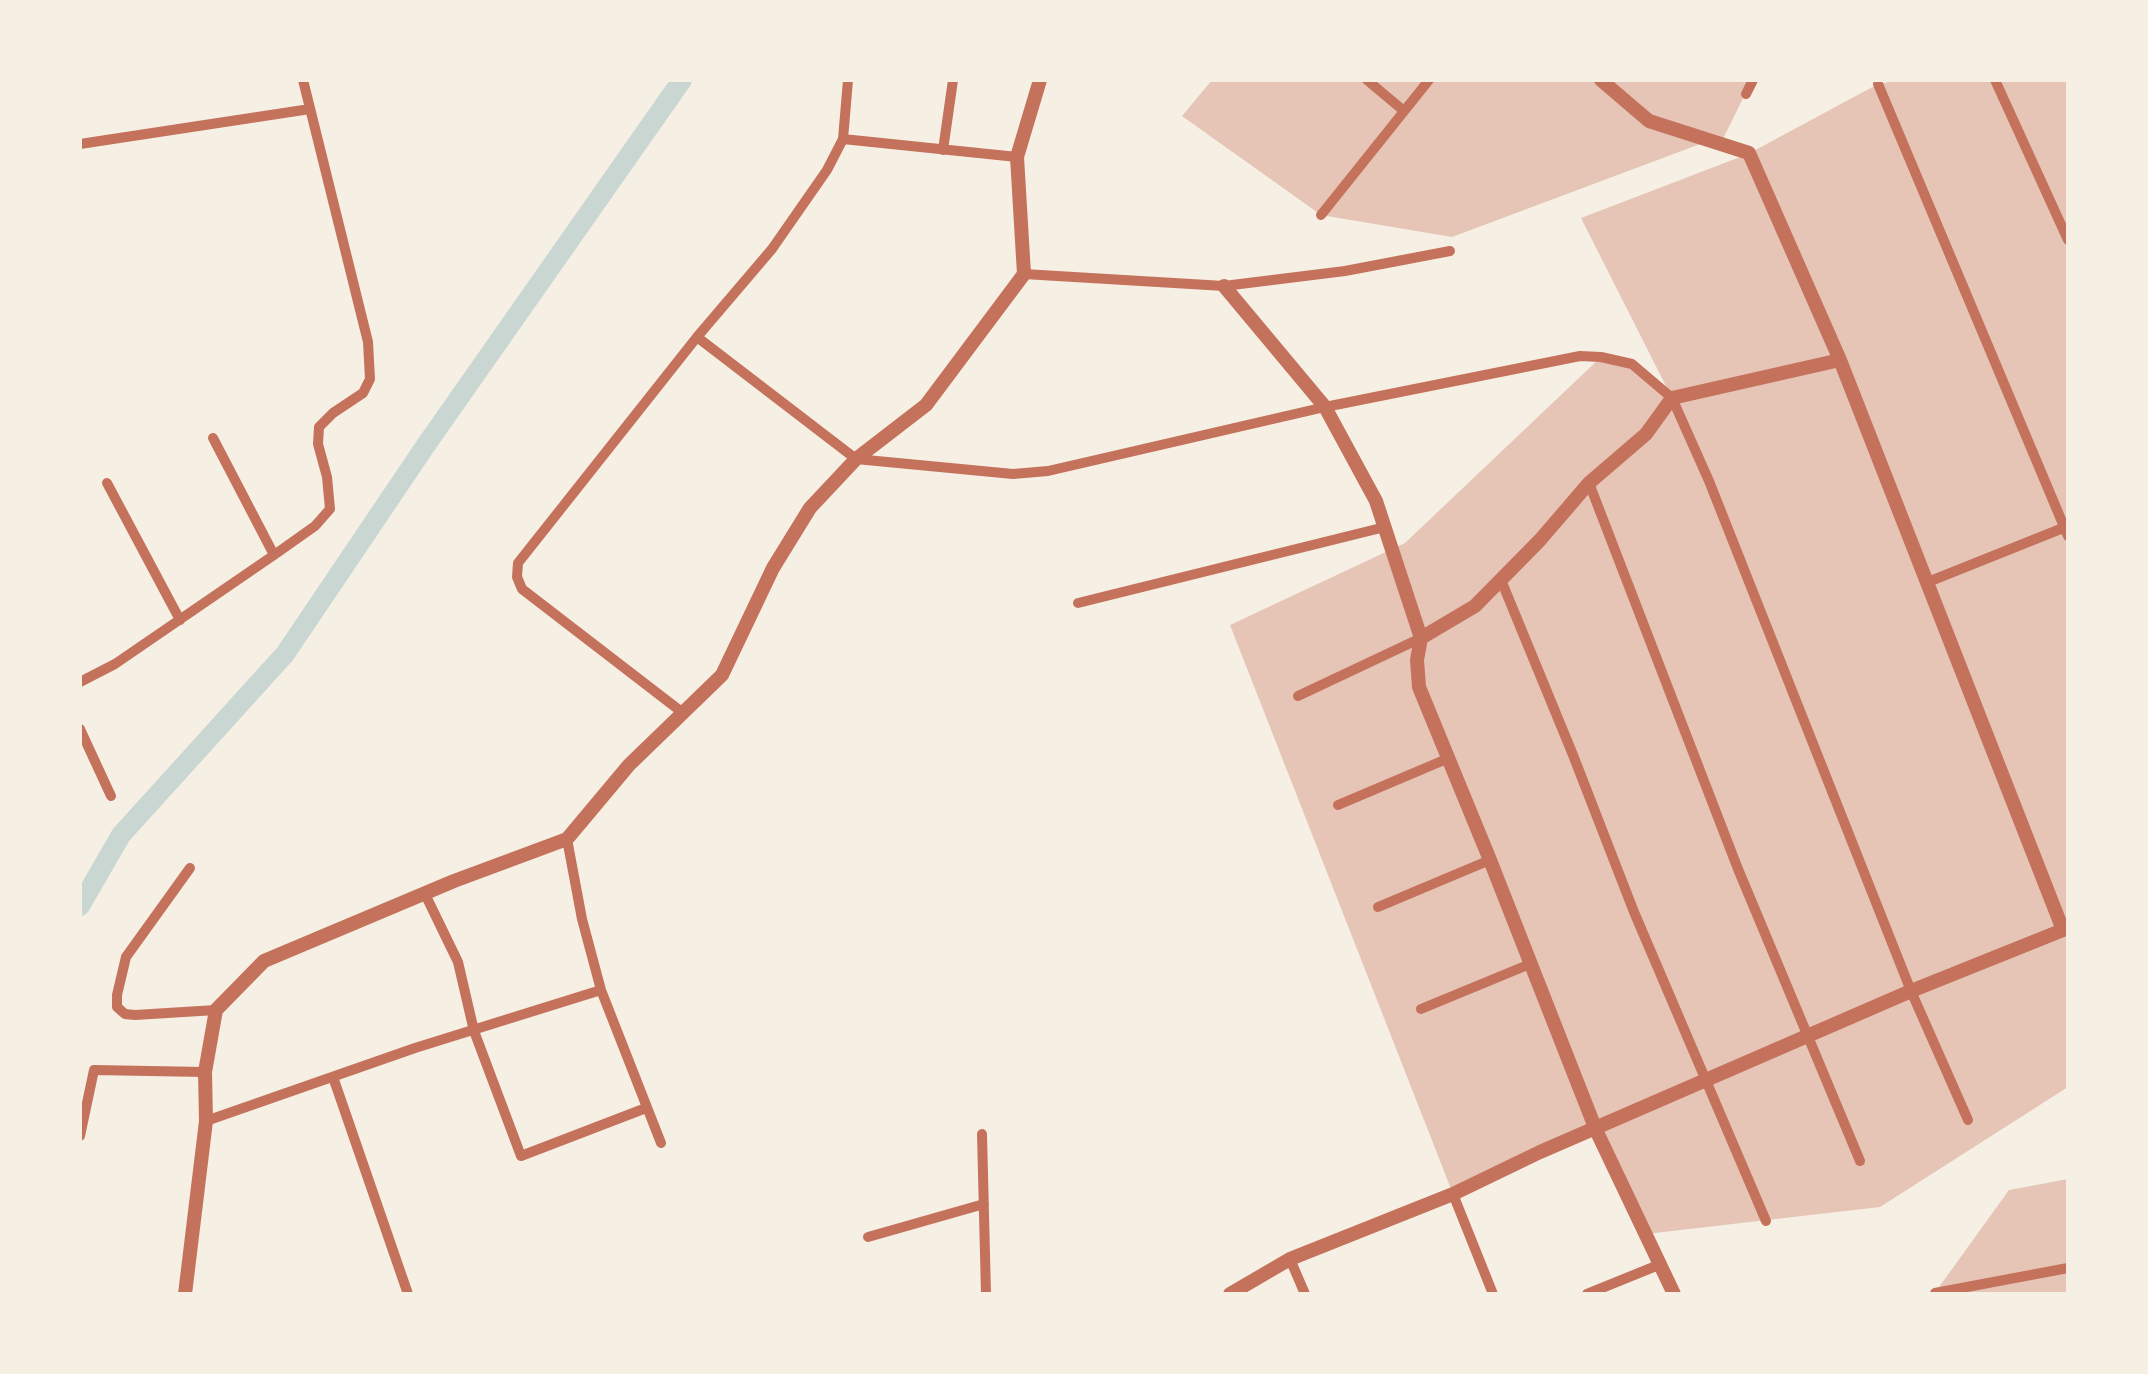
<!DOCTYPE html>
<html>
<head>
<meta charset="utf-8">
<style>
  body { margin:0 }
  #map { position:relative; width:2148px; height:1374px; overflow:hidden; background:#f6efe4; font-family:Manrope,sans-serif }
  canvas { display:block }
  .frame { position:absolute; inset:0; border:82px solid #f6efe4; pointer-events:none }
</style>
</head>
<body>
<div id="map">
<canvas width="2148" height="1374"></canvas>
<div class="frame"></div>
</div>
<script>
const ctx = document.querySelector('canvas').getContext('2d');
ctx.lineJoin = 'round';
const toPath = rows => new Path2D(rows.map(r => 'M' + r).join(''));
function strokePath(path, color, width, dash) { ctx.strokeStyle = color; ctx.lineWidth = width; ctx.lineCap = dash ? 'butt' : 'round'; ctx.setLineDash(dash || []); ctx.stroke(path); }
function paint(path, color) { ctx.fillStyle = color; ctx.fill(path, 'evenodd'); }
strokePath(toPath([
  [80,906,121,835,285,654,426,445,682,80]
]), '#c9d6d2', 20);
paint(toPath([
  [1212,80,1752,80,1721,143,1711,140,1452,237,1321,215,1182,116],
  [1900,80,2068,80,2068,1087,1880,1207,1646,1234,1596,1130,1453,1194,1230,625,1405,543,1601,357,1632,364,1672,398,1581,218,1748,154,1878,84],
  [2068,1179,2068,1294,1934,1294,2009,1190]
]), '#e6c5b7');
strokePath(toPath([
  [1367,80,1404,111],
  [1995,80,2068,240],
  [1878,84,2068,536],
  [1746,94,1753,80],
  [843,139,1017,157],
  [80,144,310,109],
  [943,150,953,80],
  [1321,215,1429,80],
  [1024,274,1224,286,1345,271,1450,251],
  [697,337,856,459,1013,474,1048,471,1325,407,1580,356,1601,357,1632,364,1672,398,1709,481,1911,991,1968,1120],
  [213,438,274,555],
  [107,483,180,620],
  [1589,483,1738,869,1860,1161],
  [1501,580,1573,755,1634,912,1766,1221],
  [1928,582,2068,526],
  [1078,603,1385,527],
  [80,682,115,664,274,555,315,526,330,509,327,477,318,444,319,427,333,413,363,393,370,379,368,342,303,80],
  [1298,696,1421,638],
  [683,713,522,589,517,577,518,563,697,337,772,249,827,170,843,139,848,80],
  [80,729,111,796],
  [1338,805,1449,758],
  [567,839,582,919,601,990,661,1143],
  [190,868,126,957,117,995,117,1007,125,1014,135,1015,216,1010],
  [425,894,458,962,474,1031,521,1156,646,1108],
  [1378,907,1490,860],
  [1421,1009,1530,964],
  [333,1077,408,1294],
  [206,1121,415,1048,601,990],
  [982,1134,986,1294],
  [80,1136,94,1070,205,1072],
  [1453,1194,1493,1294],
  [868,1237,984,1204],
  [1290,1259,1305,1294],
  [1935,1293,2068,1268],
  [1587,1294,1661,1264]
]), '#c5725c', 10);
strokePath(toPath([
  [1224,286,1325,407,1376,501,1421,638,1417,660,1419,687,1490,860,1596,1130,1674,1294],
  [1421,638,1475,606,1540,540,1589,483,1646,434,1672,398,1840,360],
  [185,1294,206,1121,205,1072,216,1010,264,961,454,881,567,839,629,765,722,675,773,568,810,508,856,459,926,405,1024,274,1017,157,1040,80],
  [1230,1294,1290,1259,1453,1194,1540,1152,1911,991,2063,930,1840,360,1749,153,1649,121,1601,80]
]), '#c5725c', 14);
</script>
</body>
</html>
